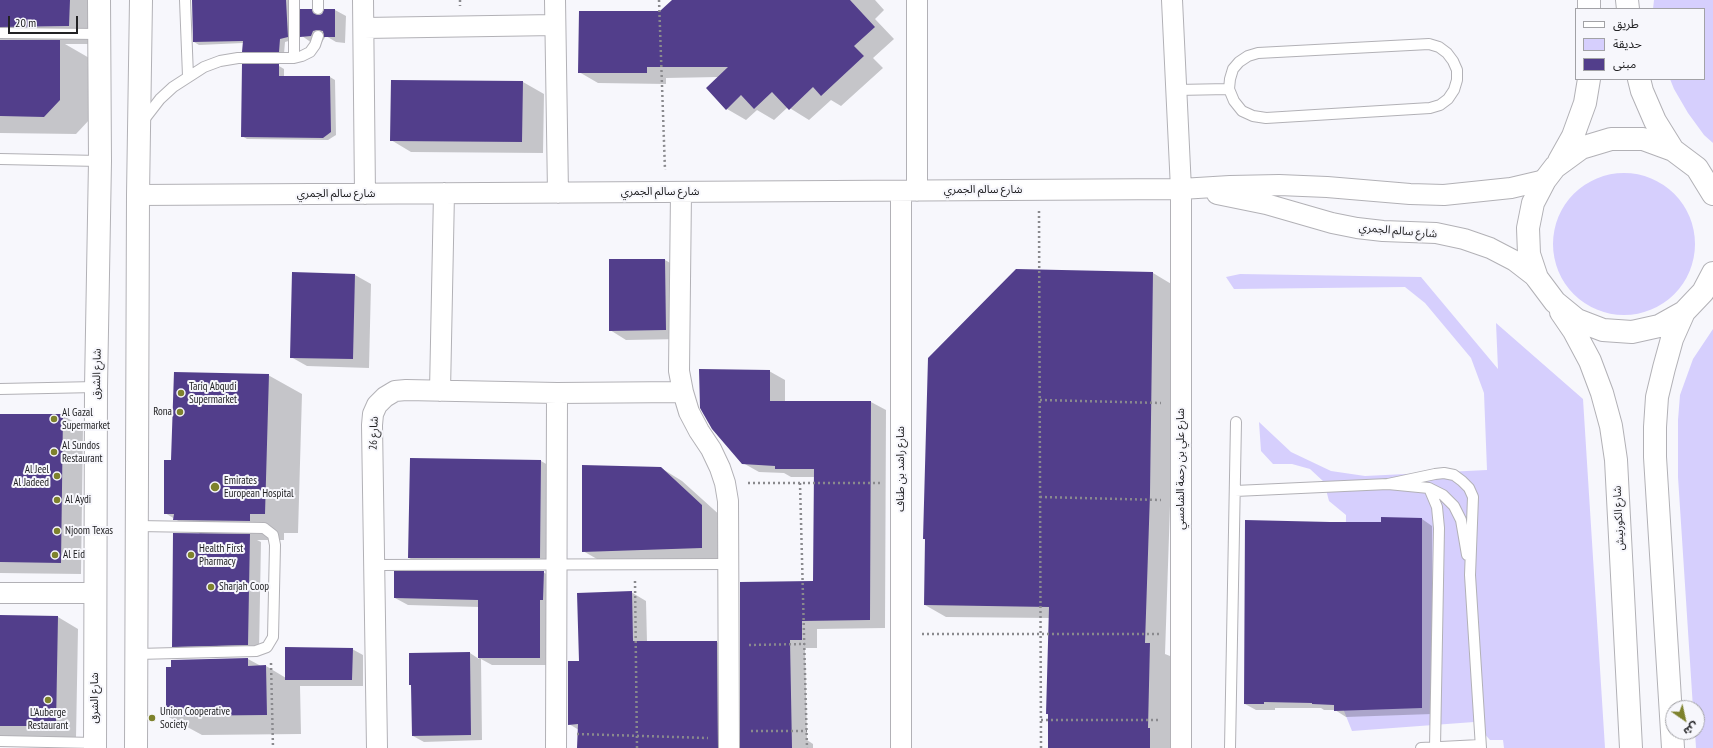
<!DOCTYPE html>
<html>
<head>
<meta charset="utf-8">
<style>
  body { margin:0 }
  #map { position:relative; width:1713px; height:748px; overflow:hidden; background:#f7f7fc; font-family:"PT Sans Narrow","Noto Sans Arabic",sans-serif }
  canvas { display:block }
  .legend { position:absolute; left:1575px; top:8px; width:130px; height:72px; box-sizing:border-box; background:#f7f7fc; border:1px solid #a2a2a6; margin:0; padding:5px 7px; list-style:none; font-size:12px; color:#222224 }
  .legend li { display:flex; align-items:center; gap:8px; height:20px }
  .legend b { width:20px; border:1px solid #a2a2a6 }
  .north { position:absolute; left:1665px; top:700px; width:40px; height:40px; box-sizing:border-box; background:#f7f7fc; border:1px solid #a2a2a6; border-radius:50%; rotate:146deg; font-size:11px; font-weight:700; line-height:16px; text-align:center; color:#222224 }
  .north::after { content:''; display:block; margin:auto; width:14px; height:18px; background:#7e822d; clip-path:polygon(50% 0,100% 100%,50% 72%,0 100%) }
  .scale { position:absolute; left:8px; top:16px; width:70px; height:18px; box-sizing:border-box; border:2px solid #222224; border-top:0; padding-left:5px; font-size:12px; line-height:14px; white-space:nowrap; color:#222224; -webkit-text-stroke:3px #f7f7fc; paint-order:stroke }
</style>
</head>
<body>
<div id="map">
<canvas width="1713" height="748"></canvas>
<ul class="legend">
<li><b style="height:5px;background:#fff"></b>طريق</li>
<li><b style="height:11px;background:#d6cffd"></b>حديقة</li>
<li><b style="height:11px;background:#523e8b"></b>مبنى</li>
</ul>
<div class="north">ش</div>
<div class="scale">20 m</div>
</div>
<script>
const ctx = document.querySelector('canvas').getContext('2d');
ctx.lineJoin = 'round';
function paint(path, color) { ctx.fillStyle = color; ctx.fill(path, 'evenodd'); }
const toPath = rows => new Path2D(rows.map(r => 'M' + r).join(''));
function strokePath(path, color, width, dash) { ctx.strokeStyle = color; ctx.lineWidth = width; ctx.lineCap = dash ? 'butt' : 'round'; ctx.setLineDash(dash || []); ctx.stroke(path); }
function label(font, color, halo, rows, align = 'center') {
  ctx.font = font + ' "PT Sans Narrow","Noto Sans Arabic",sans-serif'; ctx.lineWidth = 4; ctx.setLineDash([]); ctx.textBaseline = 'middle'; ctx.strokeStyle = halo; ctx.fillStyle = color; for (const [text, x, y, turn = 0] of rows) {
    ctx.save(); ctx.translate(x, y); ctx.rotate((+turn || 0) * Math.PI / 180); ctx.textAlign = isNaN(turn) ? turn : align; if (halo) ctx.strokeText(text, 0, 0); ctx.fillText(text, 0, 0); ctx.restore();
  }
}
paint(toPath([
  [1654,0,1713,0,1713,143,1704,135,1688,113,1674,89,1670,79,1704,79,1704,9,1653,9],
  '1553 244a71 71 0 1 1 142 0a71 71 0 1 1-142 0Z',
  [1240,274,1421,277,1498,369,1496,323,1583,399,1605,748,1504,748,1503,740,1490,740,1474,722,1352,731,1344,711,1346,515,1329,501,1324,482,1310,469,1292,464,1273,464,1261,451,1259,422,1291,452,1331,471,1365,476,1487,470,1484,393,1471,358,1425,303,1405,287,1234,289,1226,277],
  [1713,329,1713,748,1696,748,1695,732,1697,732,1697,708,1693,708,1678,477,1678,420,1680,395,1693,359]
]), '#d6cffd');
paint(toPath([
  [0,0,100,0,100,44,65,44,91,59,91,118,76,134,0,133],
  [193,0,292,0,292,40,285,42,284,54,249,54,243,51,243,43,199,45,194,42],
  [673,0,875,0,884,10,875,19,894,39,873,58,883,68,841,106,831,100,809,120,788,107,774,120,757,110,746,120,727,109,718,77,666,78,666,84,598,83,579,72,660,12],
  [311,10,321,16,325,10,335,10,346,16,345,43,336,42,326,36,322,42,312,43,302,36],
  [279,66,284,69,284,77,330,77,335,80,336,135,328,140,247,139,242,136],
  [392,81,523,82,544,94,543,153,411,152,391,140],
  [610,260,665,260,681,269,682,339,626,340,610,330],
  [1153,273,1173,285,1170,506,1165,654,1170,656,1170,748,1049,748,1049,715,1047,714,1050,618,946,617,925,605,926,540,924,539],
  [355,275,371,284,369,368,307,366,291,357],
  [769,371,785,380,785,402,871,402,886,410,885,628,817,629,817,648,805,648,807,740,813,744,813,748,741,748,814,582,815,477,791,477,784,473,759,472,743,463],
  [268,375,302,394,298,533,284,533,284,540,257,540,261,542,259,650,184,652,173,646,200,534,165,513,172,461],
  [0,415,62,415,83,427,81,574,0,573],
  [541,461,562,473,560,569,430,570,409,558],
  [661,468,682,481,723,518,722,559,604,563,583,551],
  [1422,519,1432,526,1432,714,1346,717,1335,710,1324,710,1321,708,1275,708,1275,710,1256,710,1245,704,1330,523,1382,523],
  [543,572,556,580,552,665,492,665,481,659,482,740,424,742,413,736,470,653,479,659,479,607,408,605,395,598],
  [631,592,646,601,647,642,717,642,732,651,732,748,578,748,579,730,569,724,580,662],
  [0,616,58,617,78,629,76,738,0,737],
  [352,649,363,655,363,686,300,686,301,734,202,735,167,716,248,659,261,666,266,666,286,678]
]), '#0003');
paint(toPath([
  [0,0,70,0,69,26,0,27],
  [192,0,286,0,288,37,280,39,279,52,242,52,243,41,193,42],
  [672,0,850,0,875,27,854,46,864,56,821,96,813,87,789,110,772,92,754,109,741,95,726,110,706,88,728,67,647,67,647,73,578,73,579,11,660,11],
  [300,9,312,9,313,13,318,15,322,14,324,9,335,9,335,37,324,37,323,31,317,30,313,31,311,36,300,37],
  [0,40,60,40,60,100,44,117,0,116],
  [242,64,279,64,279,76,330,76,331,132,323,138,241,137],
  [391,80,523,81,522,142,390,141],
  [609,259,665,259,666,330,609,331],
  [1016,269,1153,272,1150,494,1145,643,1150,643,1148,728,1150,728,1150,748,1048,748,1048,714,1046,714,1049,607,924,605,925,539,923,539,928,358],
  [292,272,355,274,353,359,290,358],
  [699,369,770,370,770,401,871,401,870,620,802,621,802,640,790,640,792,748,740,748,740,582,813,581,814,469,775,469,775,466,742,464,712,429,700,408],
  [174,372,269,374,265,514,250,514,250,521,173,520,174,514,164,514,164,460,171,460],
  [0,414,63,414,61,563,0,562],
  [410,458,541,460,540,558,408,558],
  [582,465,661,467,702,505,702,548,582,552],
  [1381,517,1422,518,1422,708,1334,711,1334,705,1312,704,1312,703,1264,702,1264,704,1244,704,1245,520,1330,522,1381,522],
  [173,533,250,534,248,645,172,647],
  [394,571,544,571,543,600,540,600,540,658,478,658,478,600,394,598],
  [632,591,633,641,717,641,718,748,577,748,578,724,568,725,568,661,579,661,577,593],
  [0,615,58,616,56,726,0,726],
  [285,647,353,648,352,680,285,680],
  [470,652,471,735,412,736,411,685,409,685,409,653],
  [248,658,248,666,266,665,267,715,166,716,166,667,171,667,171,660]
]), '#523e8b');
const service = toPath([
  [185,0,188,76],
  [318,9,318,0],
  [0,33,99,34],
  [1429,44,1439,47,1447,53,1453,61,1457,70,1457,80,1454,90,1448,99,1440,105,1430,108,1266,118,1253,116,1242,111,1234,101,1229,89,1230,79,1233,69,1239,62,1248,56,1258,53,1429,44],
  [294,58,294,0],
  [1176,90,1229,89],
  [143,121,160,99,173,87,204,67,220,61,238,58,294,58,302,56,310,52,315,45,318,36],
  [0,159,100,161],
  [0,389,96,387],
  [1388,484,1435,474,1444,473,1454,475,1462,481,1469,488,1473,497,1470,575,1481,748],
  [1429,488,1437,507,1439,528,1435,747],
  [1235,491,1388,484,1429,488,1443,495,1454,506,1461,520,1467,555],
  [375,565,728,564],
  [137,654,256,651,267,647,273,637,275,545,273,535,264,528,137,526],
  [0,741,95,743],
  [1230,748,1236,422],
  [1421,748,1480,745]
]);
const minor = toPath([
  [363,0,365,194],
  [555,0,558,193],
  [1172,0,1181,189,1181,748],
  [364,28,555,25],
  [917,191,917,0],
  [681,192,679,371,683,392,689,412,699,431,711,449,720,468,725,483,728,501,729,748],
  [1217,194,1266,204,1332,223,1357,228,1383,231,1436,233,1464,239,1490,248,1515,261,1537,278],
  [138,195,1181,189,1230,186,1279,185,1327,187,1410,194,1444,195,1511,188,1545,180],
  [440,391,444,193],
  [0,593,95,593],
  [377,748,372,425,373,414,377,405,385,397,395,391,406,390,557,393,683,392],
  [556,748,557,393],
  [901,748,901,191]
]);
const secondary = toPath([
  [1589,0,1589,9],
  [1627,0,1628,9],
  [1639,79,1642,91,1655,121,1673,150],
  [1559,161,1573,136,1585,103,1589,79],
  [1713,194,1697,168,1673,150,1643,139,1611,139,1581,148,1555,167,1545,180,1533,203,1528,228,1529,254,1537,278,1555,302,1577,320,1603,330,1632,332,1659,326,1684,312,1703,292,1713,273],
  [1561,312,1574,331,1590,361,1602,393,1611,426,1616,460,1631,748],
  [1673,748,1655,457,1655,427,1657,397,1664,368,1672,339,1684,312]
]);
const primary = toPath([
  [95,748,96,387,100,161,99,0],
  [136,748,138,195,141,0]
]);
strokePath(service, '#b2b1b6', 12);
strokePath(minor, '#b2b1b6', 22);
strokePath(secondary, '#b2b1b6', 24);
strokePath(primary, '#b2b1b6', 24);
strokePath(toPath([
  [460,0,460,6],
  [659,0,665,170],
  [1039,211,1041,748],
  [1040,400,1161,403],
  [748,483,881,483],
  [800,483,807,748],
  [1040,497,1161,500],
  [635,581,637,748],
  [922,634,1159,634],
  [749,645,805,644],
  [271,663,273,748],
  [1041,720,1160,720],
  [751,731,807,731],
  [577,734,708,738]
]), '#8a8a8e', 2.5, [2, 3]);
strokePath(service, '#fff', 10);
strokePath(minor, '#fff', 20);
strokePath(secondary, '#fff', 22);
strokePath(primary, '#fff', 22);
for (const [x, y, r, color] of [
  [181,393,4,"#7e822d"],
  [180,412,4,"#7e822d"],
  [54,419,4,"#7e822d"],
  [54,452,4,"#7e822d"],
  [57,476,4,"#7e822d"],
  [215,487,5,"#7e822d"],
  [57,500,4,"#7e822d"],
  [57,531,4,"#7e822d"],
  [55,555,4,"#7e822d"],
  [191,555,4,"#7e822d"],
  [211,587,4,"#7e822d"],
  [48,700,4,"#7e822d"],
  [152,718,4,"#7e822d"]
]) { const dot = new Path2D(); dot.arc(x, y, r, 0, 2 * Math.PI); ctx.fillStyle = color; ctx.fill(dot); strokePath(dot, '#f7f7fc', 1.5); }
label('11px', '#222224', '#f7f7fc', [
  ["شارع سالم الجمري",983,190],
  ["شارع سالم الجمري",660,192],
  ["شارع سالم الجمري",336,194],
  ["شارع سالم الجمري",1398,231,5],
  ["شارع الشرق",97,374,-89],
  ["شارع 26",374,433,-88],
  ["شارع راشد بن طناف",901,469,-90],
  ["شارع علي بن رحمة الشامسي",1181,469,-90],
  ["شارع الكورنيش",1619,518,-93],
  ["شارع الشرق",95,698,-90]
]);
label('11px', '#222224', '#f7f7fc', [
  ["Tariq Abqudi",189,387],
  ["Supermarket",189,400],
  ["Rona",172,412,"right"],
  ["Al Gazal",62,413],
  ["Supermarket",62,426],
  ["Al Sundos",62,446],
  ["Restaurant",62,459],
  ["Al Jeel",49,470,"right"],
  ["Al Jadeed",49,483,"right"],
  ["Emirates",224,481],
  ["European Hospital",224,494],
  ["Al Aydi",65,500],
  ["Njoom Texas",65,531],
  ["Health First",199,549],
  ["Pharmacy",199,562],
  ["Al Eid",63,555],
  ["Sharjah Coop",219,587],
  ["Union Cooperative",160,712],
  ["Society",160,725],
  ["L'Auberge",48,713,"center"],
  ["Restaurant",48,726,"center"]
], 'left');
</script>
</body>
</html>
